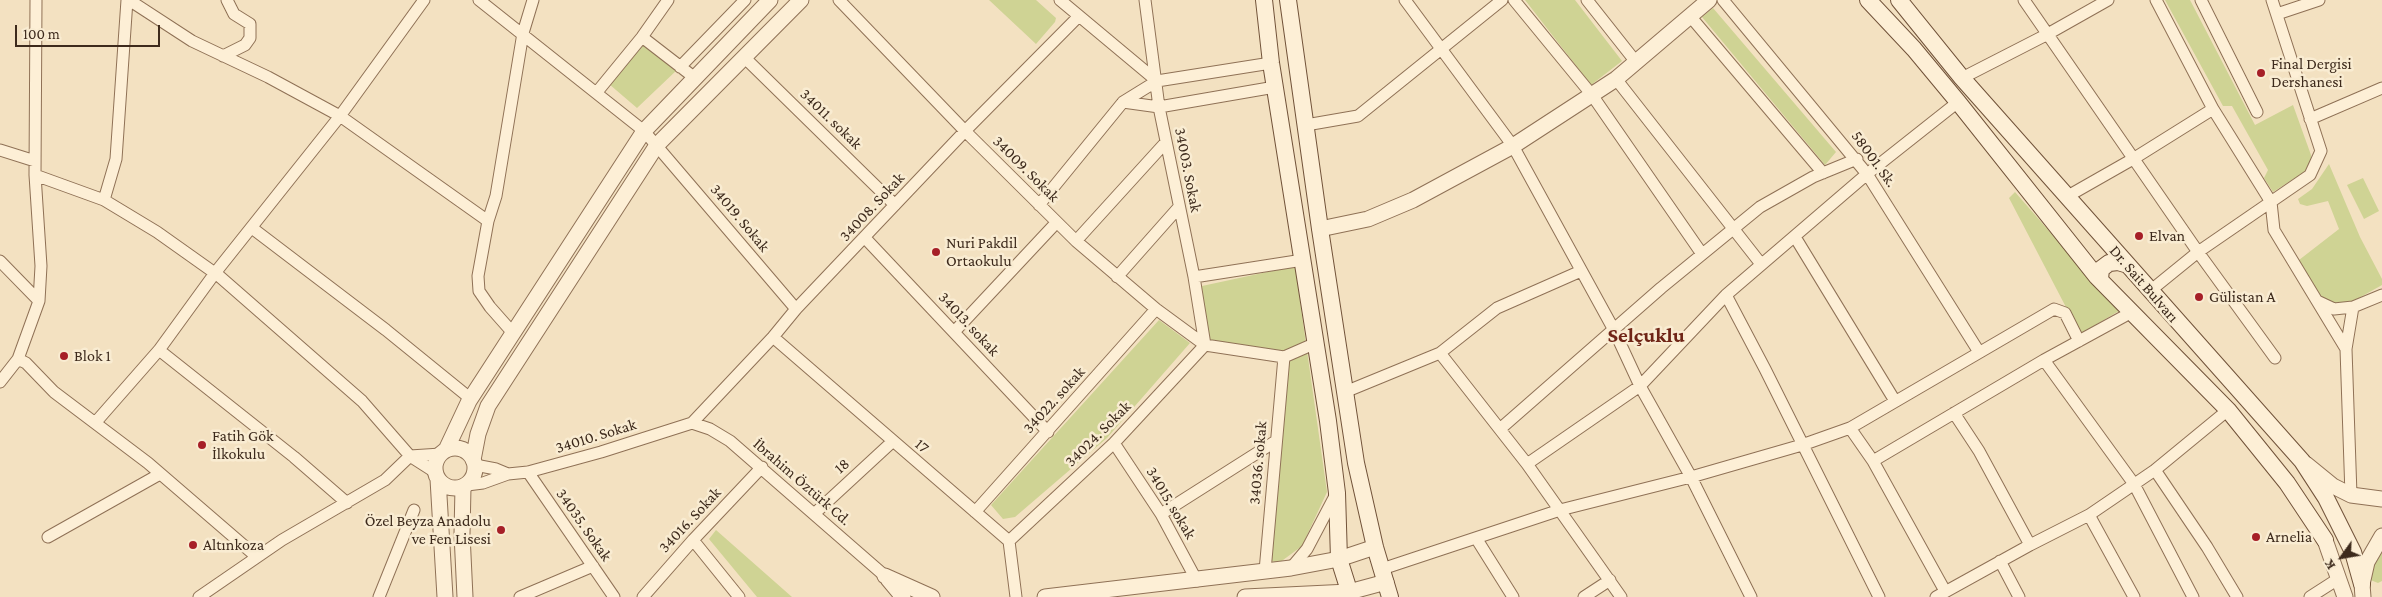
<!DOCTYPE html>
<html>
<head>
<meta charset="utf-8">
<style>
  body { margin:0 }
  #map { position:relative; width:2382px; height:597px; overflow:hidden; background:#f3e1c1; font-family:"Crimson Pro",serif }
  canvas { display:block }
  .north { position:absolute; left:2317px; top:532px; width:50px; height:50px; -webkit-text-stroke:4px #f9ecd2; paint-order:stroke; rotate:238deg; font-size:14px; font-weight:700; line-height:20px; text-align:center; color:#3d2a1c }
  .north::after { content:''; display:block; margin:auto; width:18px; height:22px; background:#3d2a1c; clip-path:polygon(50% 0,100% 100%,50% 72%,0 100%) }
  .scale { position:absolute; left:15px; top:25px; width:145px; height:22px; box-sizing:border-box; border:2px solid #3d2a1c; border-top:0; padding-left:6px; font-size:15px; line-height:18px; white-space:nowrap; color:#3d2a1c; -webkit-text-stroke:4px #f9ecd2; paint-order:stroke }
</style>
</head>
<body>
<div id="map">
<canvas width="2382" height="597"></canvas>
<div class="north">K</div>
<div class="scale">100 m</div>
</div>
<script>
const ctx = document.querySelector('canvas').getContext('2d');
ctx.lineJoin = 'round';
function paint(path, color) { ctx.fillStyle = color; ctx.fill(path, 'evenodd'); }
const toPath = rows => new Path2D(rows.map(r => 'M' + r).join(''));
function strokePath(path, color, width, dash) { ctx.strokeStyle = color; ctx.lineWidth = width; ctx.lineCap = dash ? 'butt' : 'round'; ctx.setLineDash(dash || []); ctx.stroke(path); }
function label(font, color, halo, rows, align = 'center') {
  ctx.font = font + ' "Crimson Pro",serif'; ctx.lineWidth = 5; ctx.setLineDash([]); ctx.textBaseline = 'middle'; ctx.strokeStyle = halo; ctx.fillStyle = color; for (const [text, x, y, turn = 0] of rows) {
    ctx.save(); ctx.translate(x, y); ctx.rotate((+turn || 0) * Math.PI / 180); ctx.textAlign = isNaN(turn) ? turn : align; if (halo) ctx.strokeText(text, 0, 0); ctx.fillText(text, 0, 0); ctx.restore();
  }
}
paint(toPath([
  [989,0,1036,0,1056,18,1055,22,1036,44],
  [1525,0,1575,0,1622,61,1591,85],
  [2165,0,2190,0,2255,125,2293,105,2311,155,2311,163,2306,171,2273,192,2264,178,2268,170,2232,106,2223,106],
  [1713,8,1836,152,1825,165,1702,17],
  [643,40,678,69,637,108,609,84],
  [2329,164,2360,237,2382,279,2382,285,2350,303,2336,305,2318,297,2299,260,2339,229,2328,201,2307,206,2300,204,2298,199,2312,189],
  [2363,178,2379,211,2364,219,2347,185],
  [2015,192,2119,311,2080,334,2009,198],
  [1295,266,1327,492,1302,546,1279,563,1271,561,1284,357,1205,345,1202,286],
  [1159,320,1190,343,1107,438,1015,517,1003,519,991,505],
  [716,530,792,597,757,597,709,539],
  [2382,546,2382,581,2378,583,2368,579]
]), '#cfd394');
const minor = toPath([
  [129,0,192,41,268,77,340,116,488,221],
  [479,0,644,131,796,309],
  [839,0,965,131,1076,241,1156,309,1205,345,1284,357,1316,343],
  [1060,0,1157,81,1271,63],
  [1145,0,1159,107,1194,277,1205,345],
  [1405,0,1513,146,1614,330,1640,386,1691,477,1751,597],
  [1514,0,1592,95,1702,254],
  [1587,0,1636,62],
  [1723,0,1867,174,1979,352],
  [2024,0,2198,252,2275,358],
  [2156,0,2213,109,2271,202,2274,230,2346,349],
  [2201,0,2257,112],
  [2277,14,2319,0],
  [1690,16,1823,173],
  [642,37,695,78],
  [223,56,245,45,250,38,250,24,234,14,227,0],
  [744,57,895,205],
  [680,67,745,0],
  [1962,78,2046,35,2108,0],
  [1616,79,1761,264],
  [597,92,642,37,668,0],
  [1123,102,1159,107,1275,87],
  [2310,119,2382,88],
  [1306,125,1358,116,1502,0],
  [0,150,35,161],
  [35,175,104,200,157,232,219,276,362,401,410,456,435,472],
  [2068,196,2133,159,2213,109],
  [104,200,116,159,127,0],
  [1039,205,1123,102,1157,81],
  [252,228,386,330,471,399],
  [1795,237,1895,401],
  [865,238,1048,432],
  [1076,241,1166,142],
  [0,261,39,301],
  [1117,277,1179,207],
  [1194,277,1303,260],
  [2150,291,2198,252,2310,175,2321,151,2272,0],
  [1726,295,1765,369,1879,597],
  [2317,301,2334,309,2353,307,2382,295],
  [954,332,1056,223],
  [513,333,490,307,479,291,478,276,488,221,496,196,523,33,533,0],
  [773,337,1009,541,1016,597],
  [159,350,294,457,347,503],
  [1440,353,1497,308,1581,271],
  [18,359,26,363,54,392,148,463,257,557],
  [2044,360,2134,484,2193,597],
  [0,382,18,359,39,301,41,266,35,175,36,0],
  [1345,392,1440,353,1527,464,1621,597],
  [1954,413,1979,451,2030,545],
  [95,423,159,350,215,273,340,116,424,0],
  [692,423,710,429,730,441,885,576],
  [1850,428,1873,461,1945,591],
  [1500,429,1661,288,1760,207,1813,177,1857,159],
  [1114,443,1161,514,1197,581],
  [1873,461,2044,360,2132,312],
  [1527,464,1640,386,1726,295,1867,174,1958,102],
  [2155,470,2207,547,2237,597],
  [528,472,614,597],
  [508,474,528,472,601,452,692,423,773,337,796,309,965,131,1079,16],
  [467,485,483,483,508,474,496,469,475,465],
  [2351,495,2346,349,2353,307],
  [975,512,1156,309],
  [814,514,892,442],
  [1161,514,1276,441],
  [2089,515,2134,597],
  [48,537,160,474],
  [1476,538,1513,597],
  [693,540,739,597],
  [1009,541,1114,443,1205,345],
  [2000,561,2019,597],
  [1291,568,1307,549,1336,494],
  [1382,569,1560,510,1691,477,1802,445,1850,428,2054,309,2065,313,2079,341],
  [1265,571,1284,357],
  [199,597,282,540,385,480,410,456,441,454],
  [379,597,414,510],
  [520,597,593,566],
  [643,597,693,540,762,467],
  [1584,597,1610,580],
  [1936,597,2030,545,2089,515,2155,470,2228,410],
  [2310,597,2338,579]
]);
const tertiary = toPath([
  [1320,229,1368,219,1413,200,1513,146,1616,79,1709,0],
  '435 468a20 20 0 1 1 40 0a20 20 0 1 1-40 0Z',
  [446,450,469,401,644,131,770,0],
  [473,460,478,434,488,406,657,145,801,0],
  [2306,464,2333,486,2351,495,2382,499],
  [438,479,445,597],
  [463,487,462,534,465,597],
  [2325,540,2345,597],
  [885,576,932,597],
  [888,579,903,597],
  [1045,597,1291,568,1339,559,1375,547],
  [1245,597,1349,592,1386,582],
  [2363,597,2362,584,2367,562,2382,536]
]);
const secondary = toPath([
  [1264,0,1271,63,1328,421,1337,493,1339,559,1351,597],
  [1288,0,1320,229,1356,463,1375,547,1390,597],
  [1868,0,1914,49,1958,102,2097,277,2228,410,2287,483,2325,540],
  [1899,0,1962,78,2302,461,2326,498,2353,552,2362,584],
  [2100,279,2101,269,2109,263,2118,262,2128,265]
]);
strokePath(minor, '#8f7156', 13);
strokePath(tertiary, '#8f7156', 17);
strokePath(secondary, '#715239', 18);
strokePath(minor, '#fdefd6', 11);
strokePath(tertiary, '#fdefd6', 15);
strokePath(secondary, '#fdefd6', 16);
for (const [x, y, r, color] of [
  [2261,73,5,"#a61f27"],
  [2139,236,5,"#a61f27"],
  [936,252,5,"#a61f27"],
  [2199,297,5,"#a61f27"],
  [64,356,5,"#a61f27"],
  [202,445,5,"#a61f27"],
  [501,530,5,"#a61f27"],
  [2256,537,5,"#a61f27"],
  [193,545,5,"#a61f27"]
]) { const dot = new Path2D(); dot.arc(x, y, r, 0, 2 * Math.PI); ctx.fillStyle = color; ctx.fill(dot); strokePath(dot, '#f9ecd2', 2); }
label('16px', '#3d2a1c', '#f9ecd2', [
  ["Final Dergisi",2271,64],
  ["Dershanesi",2271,82],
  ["Elvan",2149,236],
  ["Nuri Pakdil",946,243],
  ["Ortaokulu",946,261],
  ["Gülistan A",2209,297],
  ["Blok 1",74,356],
  ["Fatih Gök",212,436],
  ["İlkokulu",212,454],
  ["Özel Beyza Anadolu",491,521,"right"],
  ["ve Fen Lisesi",491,539,"right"],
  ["Arnelia",2266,537],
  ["Altınkoza",203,545]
], 'left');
label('16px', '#3d2a1c', '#f9ecd2', [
  ["34011. sokak",831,119,44],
  ["58001. Sk.",1874,159,54],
  ["34009. Sokak",1026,169,45],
  ["34003. Sokak",1188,170,79],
  ["34008. Sokak",872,207,-47],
  ["34019. Sokak",740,218,50],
  ["Dr. Sait Bulvarı",2144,284,49],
  ["34013. sokak",969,324,47],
  ["34022. sokak",1054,400,-48],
  ["34024. Sokak",1098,434,-45],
  ["34010. Sokak",596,436,-17],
  ["17",922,446,40],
  ["34036. sokak",1258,463,-85],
  ["18",842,466,-42],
  ["İbrahim Öztürk Cd.",802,482,41],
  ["34015. sokak",1171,503,59],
  ["34016. Sokak",690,520,-47],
  ["34035. Sokak",584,525,55]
]);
label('bold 21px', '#6f2416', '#f9ecd2', [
  ["Selçuklu",1646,336]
]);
</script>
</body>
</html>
